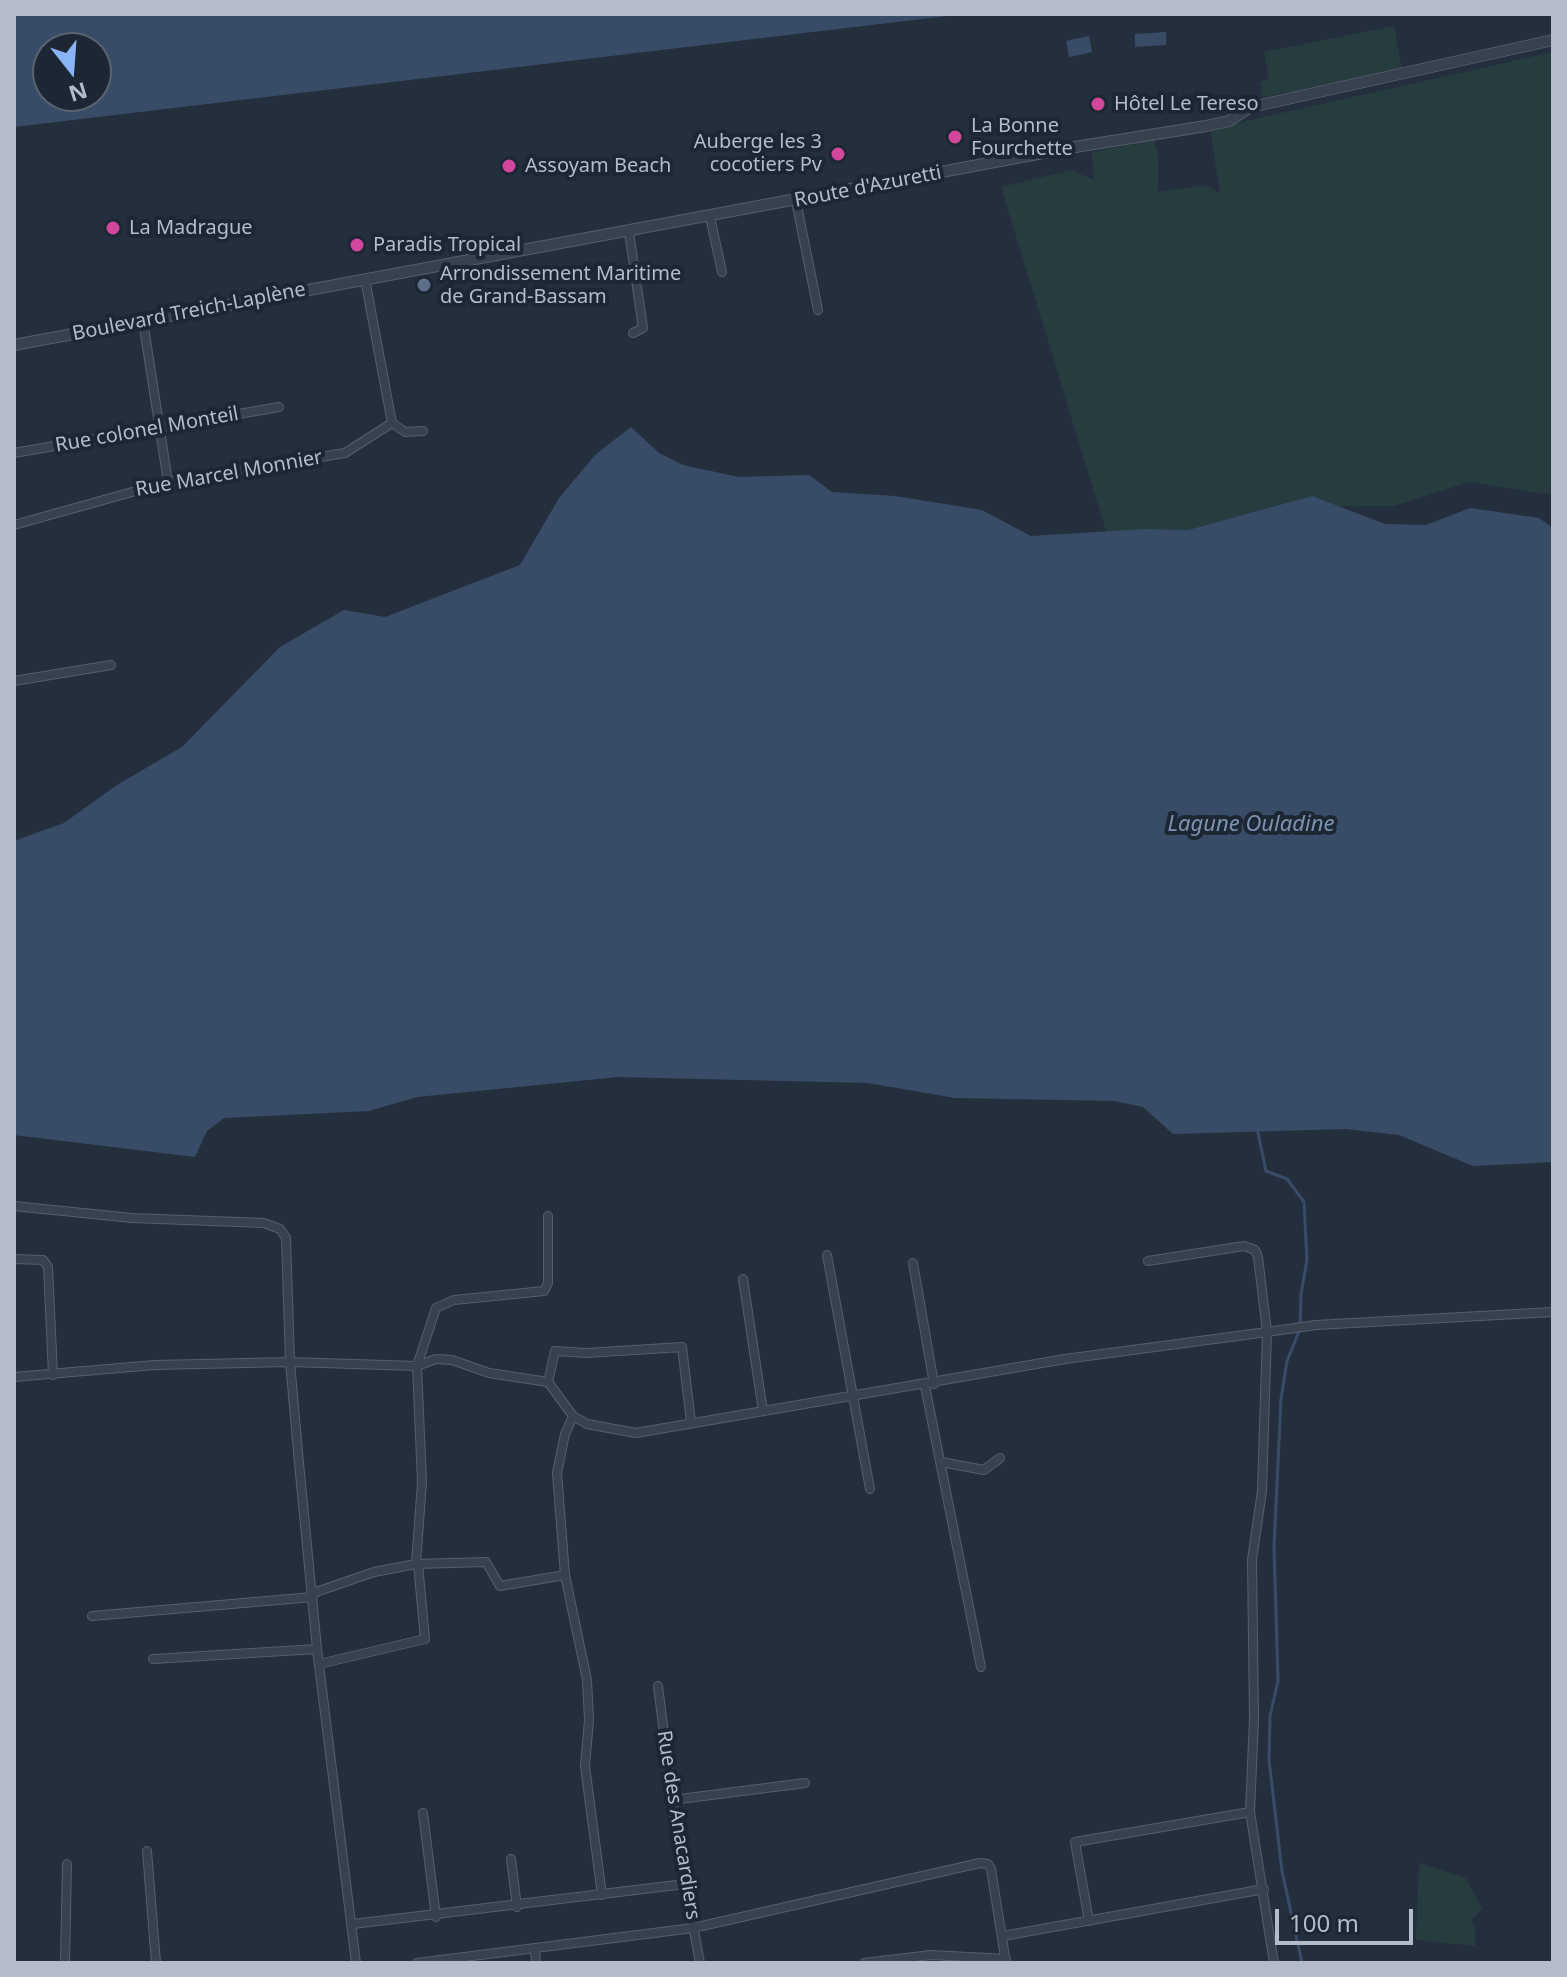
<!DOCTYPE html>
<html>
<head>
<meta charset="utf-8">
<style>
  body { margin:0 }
  #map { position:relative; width:1567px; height:1977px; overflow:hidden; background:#242f3e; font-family:"Noto Sans",sans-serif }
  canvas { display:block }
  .frame { position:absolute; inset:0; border:16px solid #b4bcc9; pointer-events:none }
  .north { position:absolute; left:32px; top:32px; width:80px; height:80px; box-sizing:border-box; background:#1d2633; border:2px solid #59626f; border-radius:50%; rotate:163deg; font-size:22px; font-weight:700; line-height:32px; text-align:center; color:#b4bcc9 }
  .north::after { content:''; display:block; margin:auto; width:28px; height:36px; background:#8ab4f8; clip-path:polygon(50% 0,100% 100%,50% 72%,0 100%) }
  .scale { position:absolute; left:1275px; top:1909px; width:138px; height:36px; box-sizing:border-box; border:4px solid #b4bcc9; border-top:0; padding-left:10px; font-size:24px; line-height:28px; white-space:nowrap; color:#b4bcc9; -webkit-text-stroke:6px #1d2633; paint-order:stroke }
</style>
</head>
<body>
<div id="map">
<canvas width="1567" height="1977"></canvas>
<div class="frame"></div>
<div class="north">N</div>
<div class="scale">100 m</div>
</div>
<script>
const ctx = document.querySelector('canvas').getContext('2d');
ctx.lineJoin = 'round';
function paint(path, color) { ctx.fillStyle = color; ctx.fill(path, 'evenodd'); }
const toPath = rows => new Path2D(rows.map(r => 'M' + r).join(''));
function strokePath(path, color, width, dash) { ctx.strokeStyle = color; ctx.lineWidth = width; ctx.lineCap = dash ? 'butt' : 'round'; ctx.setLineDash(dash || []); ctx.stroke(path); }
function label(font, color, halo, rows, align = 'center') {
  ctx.font = font + ' "Noto Sans",sans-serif'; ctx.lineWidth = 8; ctx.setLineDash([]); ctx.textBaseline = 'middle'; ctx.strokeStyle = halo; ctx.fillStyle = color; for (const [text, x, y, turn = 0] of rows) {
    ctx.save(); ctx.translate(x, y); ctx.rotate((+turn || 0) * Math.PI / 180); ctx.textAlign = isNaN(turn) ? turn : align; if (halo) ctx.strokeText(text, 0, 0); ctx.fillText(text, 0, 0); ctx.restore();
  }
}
paint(toPath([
  [1394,26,1402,69,1263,97,1260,82,1269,79,1264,52],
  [1553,52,1553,495,1469,482,1394,506,1337,506,1312,496,1188,530,1146,529,1109,541,1001,187,1071,170,1094,180,1092,152,1154,140,1158,153,1158,192,1197,186,1209,187,1220,193,1210,129],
  [1419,1863,1466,1878,1482,1909,1471,1920,1475,1927,1475,1946,1416,1940]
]), '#263c3f');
paint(toPath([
  [14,14,964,14,14,127],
  [48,48,96,48,96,96,48,96],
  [1166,32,1166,45,1135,47,1135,34],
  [1089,36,1092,52,1069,57,1066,41],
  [631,427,659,453,683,465,739,477,809,475,832,492,895,496,982,510,1031,536,1146,529,1188,530,1312,496,1385,524,1426,525,1470,508,1539,518,1553,528,1553,1162,1473,1166,1399,1135,1346,1129,1173,1134,1143,1107,1115,1101,955,1098,868,1083,618,1077,417,1097,369,1111,224,1118,207,1131,195,1157,14,1135,14,841,64,823,117,785,182,747,280,647,344,610,385,617,520,565,559,498,596,454]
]), '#394c67');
strokePath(toPath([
  [1257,1128,1266,1171,1287,1179,1304,1202,1307,1260,1301,1294,1300,1329,1287,1361,1281,1399,1274,1547,1278,1681,1270,1716,1269,1760,1282,1871,1302,1963]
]), '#394c67', 3);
const minor = toPath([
  [796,201,818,310],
  [710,217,722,272],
  [629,232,643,328,633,333],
  [365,279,392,423],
  [143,321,168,482],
  [392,423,405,432,423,431],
  [14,453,279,407],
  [14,525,168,482,345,453,392,423],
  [14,681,111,665],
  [14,1206,132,1218,264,1223,280,1229,286,1238,290,1362,299,1463,317,1649,356,1963],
  [827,1255,870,1489],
  [14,1259,43,1260,48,1267,53,1375],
  [1148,1261,1244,1246,1255,1250,1258,1257,1267,1332,1262,1491,1252,1560,1254,1719,1250,1812,1274,1963],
  [913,1263,934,1384],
  [743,1279,763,1411],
  [14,1377,155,1365,290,1362,417,1366,436,1359,452,1360,489,1373,548,1382,573,1416,587,1424,636,1433,1065,1359,1267,1332,1316,1325,1553,1312],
  [548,1382,555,1351,586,1353,682,1347,691,1422],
  [925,1386,981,1667],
  [573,1416,565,1434,557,1473,565,1575,587,1680,589,1720,585,1766,602,1895],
  [941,1462,984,1470,1000,1458],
  [416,1564,422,1482,417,1366,436,1308,454,1300,544,1291,548,1283,548,1216],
  [313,1593,374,1572,416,1564,486,1562,500,1586,565,1575],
  [92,1616,313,1597],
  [153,1659,317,1649],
  [319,1664,425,1639,418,1564],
  [658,1686,678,1844,700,1963],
  [672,1800,805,1783],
  [423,1813,436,1917],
  [147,1851,156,1963],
  [511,1859,517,1907],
  [1089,1921,1075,1842,1250,1812],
  [353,1924,685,1884],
  [1003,1936,1264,1889],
  [535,1950,536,1963],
  [65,1963,67,1864],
  [417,1963,693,1928,980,1863,988,1864,991,1869,1006,1963],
  [864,1963,931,1955,1006,1959]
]);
const tertiary = toPath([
  [14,345,1075,147,1206,126,1229,121,1251,107,1553,40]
]);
strokePath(minor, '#565f6c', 10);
strokePath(tertiary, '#565f6c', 12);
strokePath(minor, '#38414e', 8);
strokePath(tertiary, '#38414e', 10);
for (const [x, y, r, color] of [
  [1098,104,8,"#d1479c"],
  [955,137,8,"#d1479c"],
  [838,154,8,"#d1479c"],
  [509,166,8,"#d1479c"],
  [113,228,8,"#d1479c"],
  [357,245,8,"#d1479c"],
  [424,285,8,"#5c6f8a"]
]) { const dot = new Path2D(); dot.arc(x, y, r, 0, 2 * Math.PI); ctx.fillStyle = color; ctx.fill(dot); strokePath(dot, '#1d2633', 3); }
label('20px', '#b4bcc9', '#1d2633', [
  ["Hôtel Le Tereso",1114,104],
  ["La Bonne",971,126],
  ["Fourchette",971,149],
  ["Auberge les 3",822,142,"right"],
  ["cocotiers Pv",822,165,"right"],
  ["Assoyam Beach",525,166],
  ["La Madrague",129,228],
  ["Paradis Tropical",373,245],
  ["Arrondissement Maritime",440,274],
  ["de Grand-Bassam",440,297]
], 'left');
label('20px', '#b4bcc9', '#1d2633', [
  ["Route d'Azuretti",868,187,-11],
  ["Boulevard Treich-Laplène",189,312,-11],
  ["Rue colonel Monteil",147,430,-10],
  ["Rue Marcel Monnier",229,474,-10],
  ["Rue des Anacardiers",678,1825,81]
]);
label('italic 22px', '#7c92b1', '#1d2633', [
  ["Lagune Ouladine",1251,825]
]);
</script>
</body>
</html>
